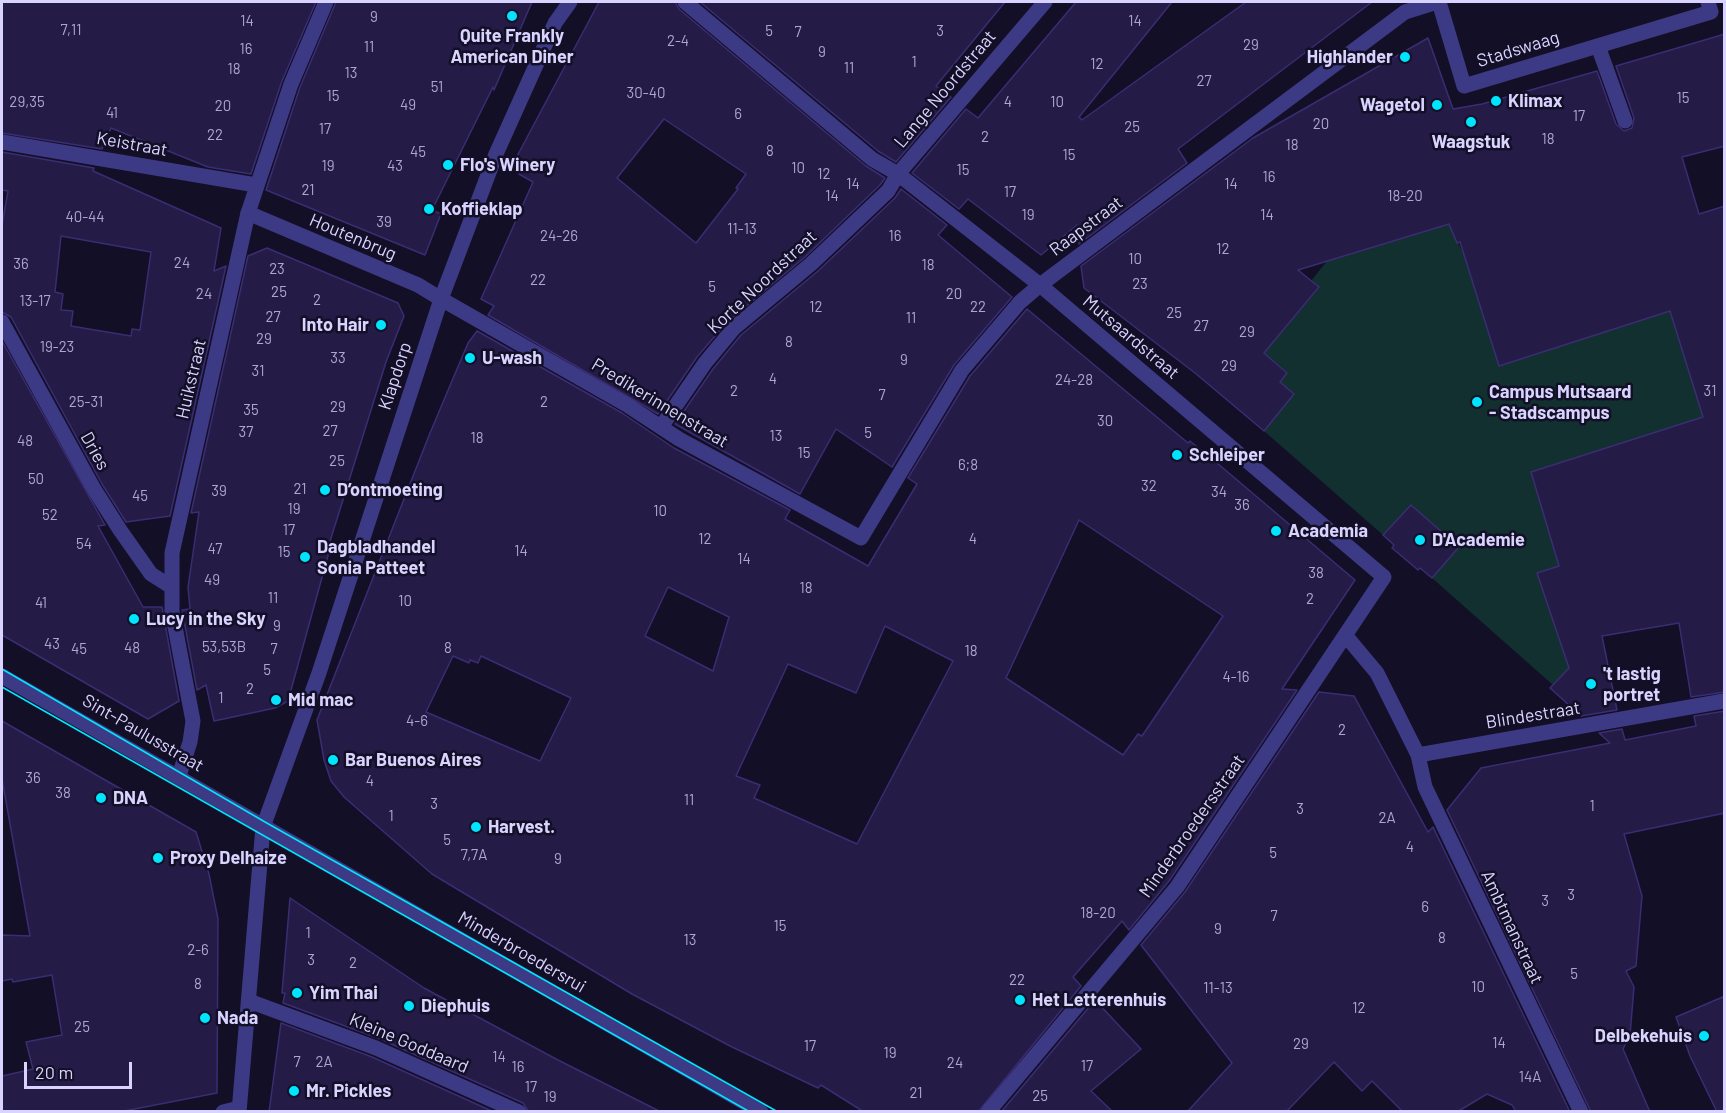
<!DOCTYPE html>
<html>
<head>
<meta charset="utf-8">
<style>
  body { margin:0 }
  #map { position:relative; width:1726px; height:1113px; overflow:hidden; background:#130f26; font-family:Barlow,sans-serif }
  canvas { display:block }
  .frame { position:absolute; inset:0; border:3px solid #d9d4ff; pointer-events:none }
  .scale { position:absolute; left:24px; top:1062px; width:108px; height:27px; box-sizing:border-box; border:3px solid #d9d4ff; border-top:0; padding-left:8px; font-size:18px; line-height:21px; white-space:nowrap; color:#d9d4ff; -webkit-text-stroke:4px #130f26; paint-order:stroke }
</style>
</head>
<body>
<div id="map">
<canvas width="1726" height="1113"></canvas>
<div class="frame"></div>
<div class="scale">20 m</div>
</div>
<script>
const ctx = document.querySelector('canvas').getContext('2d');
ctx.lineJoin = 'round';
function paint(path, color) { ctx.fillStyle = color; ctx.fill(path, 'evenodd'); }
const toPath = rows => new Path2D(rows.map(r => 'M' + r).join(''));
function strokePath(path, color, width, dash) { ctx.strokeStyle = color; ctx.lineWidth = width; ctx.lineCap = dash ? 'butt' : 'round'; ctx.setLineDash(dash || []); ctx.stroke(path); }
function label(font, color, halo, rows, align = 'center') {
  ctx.font = font + ' Barlow,sans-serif'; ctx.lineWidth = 5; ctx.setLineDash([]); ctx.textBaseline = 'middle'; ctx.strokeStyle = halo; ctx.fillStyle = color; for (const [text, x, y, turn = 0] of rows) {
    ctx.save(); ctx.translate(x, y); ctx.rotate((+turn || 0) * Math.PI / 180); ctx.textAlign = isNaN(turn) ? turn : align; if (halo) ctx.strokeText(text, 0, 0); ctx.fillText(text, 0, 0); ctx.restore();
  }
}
paint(toPath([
  [1449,224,1464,255,1499,366,1670,311,1703,417,1531,472,1559,566,1538,573,1569,668,1553,685,1432,578,1459,547,1411,505,1383,535,1264,431,1293,394,1280,382,1287,372,1258,348,1283,331,1319,288,1311,281,1331,256,1336,259]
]), '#12302f');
const building = toPath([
  [2,2,316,2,282,81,251,174,208,167,111,128,102,149,2,133,2,2],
  [336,2,532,2,494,90,493,87,432,210,441,214,425,255,266,190,300,87,336,2],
  [599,2,675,2,679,9,866,166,885,178,880,185,805,257,727,322,697,357,658,414,488,315,494,306,481,299,533,182,519,174,515,160,599,2],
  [664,119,746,174,736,188,738,189,696,243,617,178,664,119],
  [700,2,1005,2,936,86,951,97,896,162,878,151,700,2],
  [1076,2,1172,2,1079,117,1082,120,1246,2,1372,2,1178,149,1187,163,1079,244,1077,225,1041,255,968,199,959,209,912,173,966,109,978,118,1076,2],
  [1725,34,1725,146,1682,157,1699,214,1725,206,1725,692,1691,697,1679,623,1602,636,1617,710,1581,716,1550,688,1569,668,1537,573,1559,566,1531,472,1703,417,1670,311,1499,366,1460,242,1457,243,1449,224,1298,270,1319,287,1264,353,1287,373,1280,382,1294,394,1264,431,1195,373,1084,288,1081,266,1253,138,1428,38,1453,109,1482,104,1597,71,1616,124,1624,131,1632,128,1634,118,1616,66,1725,34],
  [2,152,94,168,93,171,221,228,214,271,226,266,170,516,126,522,102,484,11,317,2,312,2,225,8,191,2,190,2,152],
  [61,236,151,252,140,330,132,329,131,336,71,326,73,311,61,310,63,294,55,292,61,236],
  [901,189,947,225,938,235,1012,297,954,365,892,467,836,429,800,494,675,424,713,369,741,335,818,271,895,198,901,189],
  [267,248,398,303,404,316,386,362,327,551,329,552,288,701,275,708,214,721,206,685,197,690,182,610,190,609,188,587,199,512,191,513,248,256,267,248],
  [1027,309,1188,443,1190,441,1217,463,1355,580,1282,689,1297,690,1169,881,1129,930,1122,921,1073,977,1081,986,978,1112,864,1112,821,1085,818,1088,730,1046,632,994,432,874,344,797,331,781,324,760,317,720,430,433,468,343,477,331,622,413,674,448,790,510,785,519,868,566,917,484,908,478,970,376,1027,309],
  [1079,520,1223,616,1142,736,1138,734,1123,755,1006,678,1079,520],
  [668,587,729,617,713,671,645,636,668,587],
  [885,626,953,661,857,844,754,798,760,785,736,776,788,664,856,693,885,626],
  [453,656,469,663,470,660,478,663,481,656,571,698,540,761,426,712,453,656],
  [2,341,105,525,98,526,143,607,162,607,179,701,148,719,2,635,2,341],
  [1411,505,1459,547,1432,578,1420,568,1418,570,1392,548,1394,545,1383,535,1411,505],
  [1319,692,1354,696,1428,832,1433,827,1570,1112,1516,1112,1512,1105,1487,1094,1457,1112,1403,1112,1372,1081,1362,1091,1334,1062,1286,1112,1187,1112,1232,1063,1141,945,1185,892,1319,692],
  [1725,711,1725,813,1624,834,1642,896,1636,966,1626,971,1634,987,1630,1035,1623,1049,1650,1112,1591,1112,1447,810,1481,768,1610,743,1599,733,1622,729,1625,740,1696,726,1694,716,1725,711],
  [2,721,196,832,209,874,218,919,217,1093,119,1112,2,1112,2,1076,33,1069,26,1042,62,1035,52,975,13,982,12,979,2,981,2,935,30,936,2,779,2,721],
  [290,898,424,988,556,1059,661,1112,529,1112,523,1103,380,1039,283,1003,285,993,282,993,290,898],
  [1725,996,1725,1112,1717,1112,1690,1056,1676,1017,1725,996],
  [1095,1000,1141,1049,1091,1091,1113,1112,1001,1112,1095,1000],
  [281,1023,372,1057,494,1112,269,1112,281,1023]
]);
paint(building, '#241b47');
strokePath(building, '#3b2d73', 1.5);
strokePath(toPath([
  [2,142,256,185],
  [248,213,418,285,441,299],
  [2,322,94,489,120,530,151,574,170,586]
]), '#3d3a85', 15);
strokePath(toPath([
  [685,2,872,159,898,174,1040,285,1384,577,1177,887,988,1112],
  [1439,2,1464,86,1711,12,1708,2],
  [1598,46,1625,121],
  [441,299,627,405,679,439,861,538,962,370,1020,302,1040,285,1405,12,1437,2],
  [661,427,705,363,734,328,811,264,888,191,898,174,1045,2],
  [1346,636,1377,673,1418,755,1425,787,1581,1112],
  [1418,755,1724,701],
  [179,776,190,742,193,721,172,611,172,553,248,213,291,84,326,2],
  [249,1001,376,1048,519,1112],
  [223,1112,239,1108],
  [239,1112,263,827,319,673,441,299,496,154,555,23,570,2]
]), '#3d3a85', 15);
strokePath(toPath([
  [2,676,761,1112]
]), '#3d3a85', 15);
strokePath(toPath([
  [2,669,265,822,778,1112],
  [2,687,750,1112]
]), '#00e5ff', 1.5);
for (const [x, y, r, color] of [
  [512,16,6,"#00e5ff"],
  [1405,57,6,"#00e5ff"],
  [1496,101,6,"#00e5ff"],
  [1437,105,6,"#00e5ff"],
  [1471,122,6,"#00e5ff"],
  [448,165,6,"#00e5ff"],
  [429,209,6,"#00e5ff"],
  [381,325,6,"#00e5ff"],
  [470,358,6,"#00e5ff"],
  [1477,402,6,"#00e5ff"],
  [1177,455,6,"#00e5ff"],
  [325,490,6,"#00e5ff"],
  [1276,531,6,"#00e5ff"],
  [1420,540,6,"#00e5ff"],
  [305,557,6,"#00e5ff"],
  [134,619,6,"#00e5ff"],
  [1591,684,6,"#00e5ff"],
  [276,700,6,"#00e5ff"],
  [333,760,6,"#00e5ff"],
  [101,798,6,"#00e5ff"],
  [476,827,6,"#00e5ff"],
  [158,858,6,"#00e5ff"],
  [297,993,6,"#00e5ff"],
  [1020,1000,6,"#00e5ff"],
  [409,1006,6,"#00e5ff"],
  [205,1018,6,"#00e5ff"],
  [1704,1036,6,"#00e5ff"],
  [294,1091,6,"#00e5ff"]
]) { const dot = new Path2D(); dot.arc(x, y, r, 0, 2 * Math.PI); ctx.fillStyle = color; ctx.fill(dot); strokePath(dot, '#130f26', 2); }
label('15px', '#aca6d1', null, [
  ["9",374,17],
  ["14",247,21],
  ["14",1135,21],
  ["7,11",71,30],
  ["5",769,31],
  ["3",940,31],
  ["7",798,32],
  ["2-4",678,41],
  ["29",1251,45],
  ["11",369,47],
  ["16",246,49],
  ["9",822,52],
  ["1",914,62],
  ["12",1097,64],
  ["11",849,68],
  ["18",234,69],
  ["13",351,73],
  ["27",1204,81],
  ["51",437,87],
  ["30-40",646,93],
  ["15",333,96],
  ["15",1683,98],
  ["29,35",27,102],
  ["4",1008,102],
  ["10",1057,102],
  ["49",408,105],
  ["20",223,106],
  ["41",112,113],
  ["6",738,114],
  ["17",1579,116],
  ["20",1321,124],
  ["25",1132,127],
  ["17",325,129],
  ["22",215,135],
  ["2",985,137],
  ["18",1548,139],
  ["18",1292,145],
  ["8",770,151],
  ["45",418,152],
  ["15",1069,155],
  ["19",328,166],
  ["43",395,166],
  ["10",798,168],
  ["15",963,170],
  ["12",824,174],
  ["16",1269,177],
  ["14",853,184],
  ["14",1231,184],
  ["21",308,190],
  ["17",1010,192],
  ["14",832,196],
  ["18-20",1405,196],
  ["19",1028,215],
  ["14",1267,215],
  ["40-44",85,217],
  ["39",384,222],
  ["11-13",742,229],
  ["24-26",559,236],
  ["16",895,236],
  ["12",1223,249],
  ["10",1135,259],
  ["24",182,263],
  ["36",21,264],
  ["18",928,265],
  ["23",277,269],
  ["22",538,280],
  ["23",1140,284],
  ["5",712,287],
  ["25",279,292],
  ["24",204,294],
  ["20",954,294],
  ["2",317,300],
  ["13-17",35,301],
  ["12",816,307],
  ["22",978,307],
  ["25",1174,313],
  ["27",273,317],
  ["11",911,318],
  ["27",1201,326],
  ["29",1247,332],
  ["29",264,339],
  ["8",789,342],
  ["19-23",57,347],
  ["33",338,358],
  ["9",904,360],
  ["29",1229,366],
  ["31",258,371],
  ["4",773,379],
  ["24-28",1074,380],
  ["2",734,391],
  ["31",1710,391],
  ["7",882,395],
  ["25-31",86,402],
  ["2",544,402],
  ["29",338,407],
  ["35",251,410],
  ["30",1105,421],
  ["27",330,431],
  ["37",246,432],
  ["5",868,433],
  ["13",776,436],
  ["18",477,438],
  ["48",25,441],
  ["15",804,453],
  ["25",337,461],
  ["6;8",968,465],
  ["50",36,479],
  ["32",1149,486],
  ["21",300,489],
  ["39",219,491],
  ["34",1219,492],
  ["45",140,496],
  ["36",1242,505],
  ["19",294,509],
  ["10",660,511],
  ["52",50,515],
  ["17",289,530],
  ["12",705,539],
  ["4",973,539],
  ["54",84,544],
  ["47",215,549],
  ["14",521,551],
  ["15",284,552],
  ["14",744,559],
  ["38",1316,573],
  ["49",212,580],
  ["18",806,588],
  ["11",273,598],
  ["2",1310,599],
  ["10",405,601],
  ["41",41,603],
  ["9",277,626],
  ["43",52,644],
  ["53,53B",224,647],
  ["48",132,648],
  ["8",448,648],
  ["45",79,649],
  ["7",274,649],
  ["18",971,651],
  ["5",267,670],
  ["4-16",1236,677],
  ["2",250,689],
  ["1",221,698],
  ["4-6",417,721],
  ["2",1342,730],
  ["36",33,778],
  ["4",370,781],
  ["38",63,793],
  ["11",689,800],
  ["3",434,804],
  ["1",1592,806],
  ["3",1300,809],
  ["1",391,816],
  ["2A",1387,818],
  ["5",447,840],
  ["4",1410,847],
  ["5",1273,853],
  ["7,7A",474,855],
  ["9",558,859],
  ["3",1571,895],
  ["3",1545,901],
  ["6",1425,907],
  ["18-20",1098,913],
  ["7",1274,916],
  ["15",780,926],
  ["9",1218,929],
  ["1",308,933],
  ["8",1442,938],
  ["13",690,940],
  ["2-6",198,950],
  ["3",311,960],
  ["2",353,963],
  ["5",1574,974],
  ["22",1017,980],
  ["8",198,984],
  ["10",1478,987],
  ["11-13",1218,988],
  ["12",1359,1008],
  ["25",82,1027],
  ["14",1499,1043],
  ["29",1301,1044],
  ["17",810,1046],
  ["19",890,1053],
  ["14",499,1057],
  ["7",297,1062],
  ["2A",324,1062],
  ["24",955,1063],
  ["17",1087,1066],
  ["16",518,1067],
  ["14A",1530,1077],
  ["17",531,1087],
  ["21",916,1093],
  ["25",1040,1096],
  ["19",550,1097]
]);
label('bold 18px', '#d9d4ff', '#130f26', [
  ["Quite Frankly",512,36,"center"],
  ["American Diner",512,57,"center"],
  ["Highlander",1393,57,"right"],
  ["Klimax",1508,101],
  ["Wagetol",1425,105,"right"],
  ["Waagstuk",1471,142,"center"],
  ["Flo's Winery",460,165],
  ["Koffieklap",441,209],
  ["Into Hair",369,325,"right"],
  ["U-wash",482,358],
  ["Campus Mutsaard",1489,392],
  ["- Stadscampus",1489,413],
  ["Schleiper",1189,455],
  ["D’ontmoeting",337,490],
  ["Academia",1288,531],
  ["D'Academie",1432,540],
  ["Dagbladhandel",317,547],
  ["Sonia Patteet",317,568],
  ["Lucy in the Sky",146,619],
  ["'t lastig",1603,674],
  ["portret",1603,695],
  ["Mid mac",288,700],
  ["Bar Buenos Aires",345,760],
  ["DNA",113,798],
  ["Harvest.",488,827],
  ["Proxy Delhaize",170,858],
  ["Yim Thai",309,993],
  ["Het Letterenhuis",1032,1000],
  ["Diephuis",421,1006],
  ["Nada",217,1018],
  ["Delbekehuis",1692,1036,"right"],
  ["Mr. Pickles",306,1091]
], 'left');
label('18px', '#d9d4ff', '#130f26', [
  ["Stadswaag",1518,49,-17],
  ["Lange Noordstraat",945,89,-50],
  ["Keistraat",132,144,10],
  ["Raapstraat",1086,226,-37],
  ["Houtenbrug",353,237,23],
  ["Korte Noordstraat",762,282,-43],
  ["Mutsaardstraat",1131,337,40],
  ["Klapdorp",395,376,-72],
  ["Huikstraat",191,379,-77],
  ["Predikerinnenstraat",660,403,31],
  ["Dries",95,451,61],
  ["Blindestraat",1533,715,-9],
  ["Sint-Paulusstraat",143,733,30],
  ["Minderbroedersstraat",1192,826,-55],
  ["Ambtmanstraat",1512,927,65],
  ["Minderbroedersrui",522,952,30],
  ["Kleine Goddaard",409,1043,23]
]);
</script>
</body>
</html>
